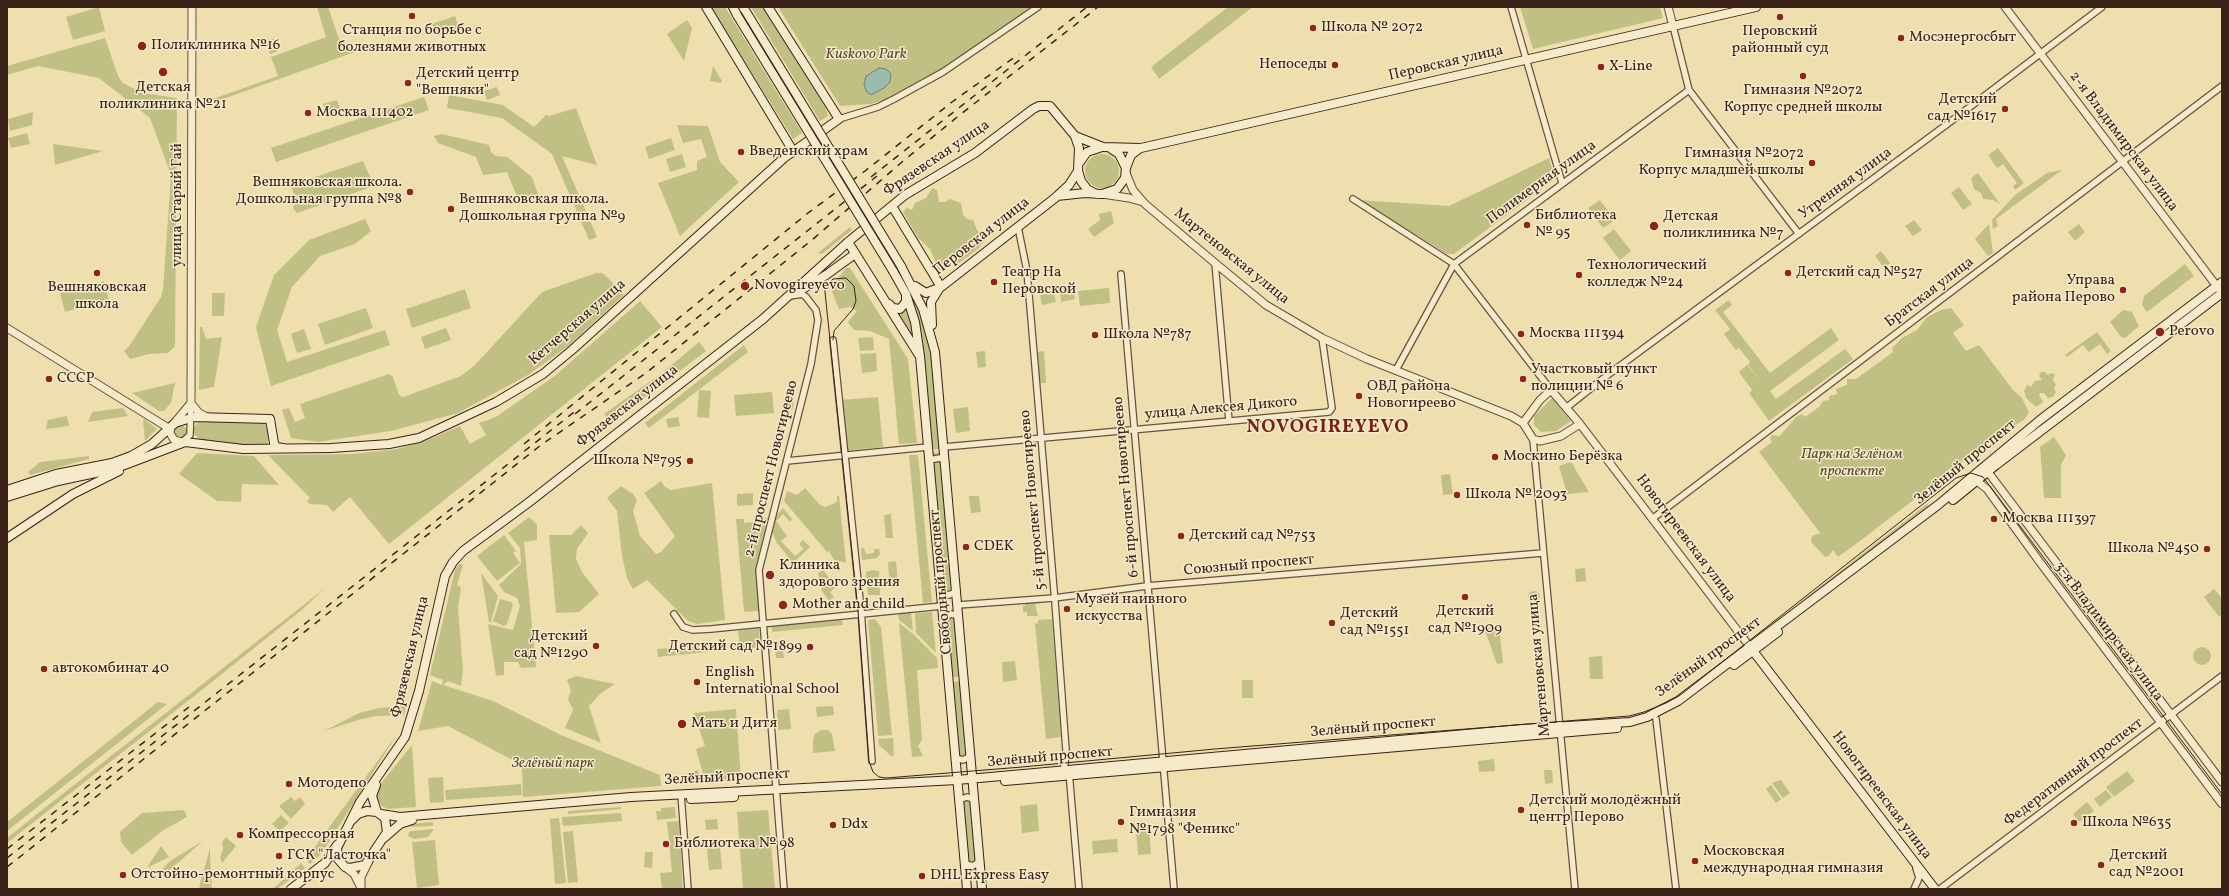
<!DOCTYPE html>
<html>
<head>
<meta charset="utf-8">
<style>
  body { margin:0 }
  #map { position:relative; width:2229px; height:896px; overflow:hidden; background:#efdfae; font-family:Vollkorn,serif }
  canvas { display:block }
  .frame { position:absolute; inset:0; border:8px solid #3a2219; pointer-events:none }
</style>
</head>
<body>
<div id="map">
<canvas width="2229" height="896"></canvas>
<div class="frame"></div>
</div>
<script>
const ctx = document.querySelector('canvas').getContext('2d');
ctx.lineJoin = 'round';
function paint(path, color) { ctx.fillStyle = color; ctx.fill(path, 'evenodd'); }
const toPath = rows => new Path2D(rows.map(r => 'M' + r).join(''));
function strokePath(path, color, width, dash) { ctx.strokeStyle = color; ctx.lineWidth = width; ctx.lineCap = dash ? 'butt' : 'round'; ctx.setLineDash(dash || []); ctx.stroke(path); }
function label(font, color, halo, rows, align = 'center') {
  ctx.font = font + ' Vollkorn,serif'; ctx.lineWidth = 3; ctx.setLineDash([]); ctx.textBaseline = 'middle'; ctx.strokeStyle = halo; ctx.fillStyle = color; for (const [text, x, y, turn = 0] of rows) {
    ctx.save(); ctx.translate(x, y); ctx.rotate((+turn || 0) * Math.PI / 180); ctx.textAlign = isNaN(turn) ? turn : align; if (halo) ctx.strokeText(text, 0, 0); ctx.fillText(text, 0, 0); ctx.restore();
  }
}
paint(toPath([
  [99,7,105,31,73,40,66,17],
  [317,7,328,7,342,48,352,44,355,52,206,105,207,101,278,76,271,57,326,37],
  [711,7,725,7,802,133,793,139],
  [751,7,763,7,825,106,828,116,820,121],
  [778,7,1031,7,945,67,891,98,871,104,840,106],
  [1228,7,1253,7,1159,79,1151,67],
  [1520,7,1660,7,1663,18,1533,49],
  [455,16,459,28,436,36,432,24],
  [687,20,692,28,684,61,667,34],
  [105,38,118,76,123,83,142,93,177,98,175,346,168,353,149,354,130,359,124,351,130,345,161,297,163,290,171,175,150,118,99,78,38,66,7,75,7,66],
  [273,39,278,51,270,54,265,42],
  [713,66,722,81,721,83,710,81],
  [497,87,500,95,487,100,484,91],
  [449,95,503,105,534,127,546,115,549,116,576,108,597,165,562,156,597,237,589,240,552,154,502,118,447,108],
  [424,97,429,110,276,162,271,148],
  [337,100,342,114,328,118,323,104],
  [33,112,32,125,10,131,8,119],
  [677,125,708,126,720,162,739,182,680,236,658,183,697,170,697,161,707,157,701,139,683,143],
  [27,133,30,144,11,148,8,138],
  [442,134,489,145,491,152,496,156,507,157,532,177,539,197,520,204,507,172,483,175,476,157,438,143,434,136],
  [671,138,675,150,649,159,645,147],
  [53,144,103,151,55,165],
  [1998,148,2024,183,2015,190,2013,186,2017,183,2003,164,1997,168,1988,155],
  '1085 171a17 17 0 1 1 34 0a17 17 0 1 1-34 0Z',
  [682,154,686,167,670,172,666,159],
  [1549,158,1555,179,1454,254,1447,254,1359,200,1449,206],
  [363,161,374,186,297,213,293,208,296,201,291,185],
  [2062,170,1996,219,1998,226,1993,229,1992,220,2015,195,2047,173],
  [1978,173,2000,204,1993,200,1983,199,1981,193,1974,189,1971,178],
  [1959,187,1972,204,1963,210,1951,193],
  [932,188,937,190,939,202,945,202,950,199,961,203,963,215,967,219,973,220,977,230,986,238,979,248,959,263,953,263,944,270,939,270,930,249,918,238,903,212,907,208,912,210,915,203,926,198],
  [1600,200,1615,220,1603,228,1588,208],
  [1111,211,1114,223,1094,237,1088,229,1100,220,1099,214],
  [365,219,371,231,355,244,320,256,292,287,277,330,287,362,385,330,390,345,271,386,256,327,274,275,309,240],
  [1914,220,1922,230,1913,236,1905,226],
  [1989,224,1993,253,1988,256,1975,239],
  [2079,224,2085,232,2075,241,2068,232],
  [850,227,852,230,822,254,818,253],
  [1614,229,1631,251,1620,260,1603,238],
  [1881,251,1890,263,1884,268,1875,256],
  [2185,264,2194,276,2147,312,2142,305,2144,296],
  [846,268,850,268,908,359,917,443,899,444,889,339,870,331,854,330,848,322,857,311,850,307,839,309,832,292,832,286],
  [596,273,602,273,607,277,624,295,568,346,528,375,458,413,391,431,318,442,291,438,282,410,289,408,295,422,305,418,300,404,389,374,393,377,399,395,403,397,461,376,475,365,542,292],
  [104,281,109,300,65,312,60,293],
  [1109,288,1110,303,1080,306,1078,291],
  [465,289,471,308,412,328,406,309],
  [1073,289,1075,299,1061,302,1060,292],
  [212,293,225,293,224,316,212,316],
  [1054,293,1056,302,1042,305,1040,295],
  [914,297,923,321,932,354,940,449,932,449,922,340,912,298],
  [1729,300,1732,305,1723,312,1770,373,1831,328,1839,340,1770,391,1776,399,1845,349,1853,359,1769,421,1749,393,1752,390,1739,372,1747,365,1762,383,1748,365,1750,362,1739,348,1736,350,1724,334,1730,329,1715,310],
  [640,301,662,327,389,544,350,497,333,512,327,505,310,504,307,501,310,498,268,455,352,454,397,449,425,441,460,426,470,444,486,435,479,423,496,417,556,375],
  [366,308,373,328,325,345,318,324],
  [1951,308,1964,325,1953,333,1966,351,1979,345,2013,390,2022,398,2029,412,2024,420,2000,434,1852,547,1838,557,1833,550,1829,556,1825,557,1811,542,1812,536,1820,533,1759,452,1772,442,1770,439,1772,435,1780,436,1796,417,1802,414,1805,417,1819,407,1823,401,1829,400,1829,396,1837,394,1836,389,1847,385,1847,379,1856,379,1893,352,1892,348,1902,338,1917,330,1927,317,1941,310],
  [907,309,912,323,915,342,896,313,901,313],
  [2123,310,2132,312,2139,326,2125,338,2121,337,2110,322],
  [200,327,202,327,206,339,222,337,214,387,199,390],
  [446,328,451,340,425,349,421,337],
  [304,329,311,349,297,353,291,334],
  [2097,332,2111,351,2107,354,2100,344,2089,352,2083,345,2067,357,2065,355],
  [873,337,874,350,860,351,858,338],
  [699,342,706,351,611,423,604,414,662,373],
  [744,345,748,352,649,428,645,423],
  [985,351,986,367,978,368,976,352],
  [1044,351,1046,383,1039,383,1037,352],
  [876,353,877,371,862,373,860,354],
  [2041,372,2045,372,2048,375,2051,373,2055,374,2053,381,2056,384,2054,389,2056,392,2053,397,2048,398,2044,393,2040,393,2039,395,2043,402,2036,407,2026,398,2024,391,2027,385,2031,387,2035,381,2042,380,2039,376],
  [175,383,171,403,164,411,159,411,132,393],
  [699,390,711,391,709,418,697,417],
  [772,392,774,413,736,416,734,395],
  [786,393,794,393,793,409,786,409],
  [878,397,883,447,846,451,841,400],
  [1552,398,1571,421,1556,431,1541,432,1534,425,1534,416],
  [968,407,970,431,956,433,953,409],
  [123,408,128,416,88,422,92,412],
  [67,416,69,426,46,429,48,420],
  [678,417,680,426,668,428,666,419],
  [144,419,157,429,145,441,143,420],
  [203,420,264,423,268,428,268,442,265,445,243,446,201,440,194,434,194,427,199,421],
  '173 432a7 7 0 1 1 14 0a7 7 0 1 1-14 0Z',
  [2054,437,2066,455,2061,465,2061,498,2044,498,2040,447],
  [941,452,953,592,945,592,933,453],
  [197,453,254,456,279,485,242,484,241,502,217,501,179,474],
  [909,455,918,455,932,602,923,603],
  [89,456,89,459,30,475,28,472,40,462],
  [1571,462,1589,492,1567,494,1559,466],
  [1450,474,1453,494,1443,495,1441,475],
  [661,481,665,487,671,490,712,483,725,620,697,624,688,621,647,580,633,589,627,578,622,556,617,511,607,498,621,486,633,494,637,500,633,511,640,536,656,554,661,552,675,536,644,493],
  [805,488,820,505,825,507,835,503,837,501,837,495,839,496,846,563,834,560,829,551,827,552,784,501,787,491,797,495],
  [753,493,753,505,737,506,737,494],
  [969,496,979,496,981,512,971,513],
  [1927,504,1930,508,1757,639,1812,593],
  [783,508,792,519,790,522,783,514,776,521,787,536,781,541,795,556,804,549,799,544,803,540,810,547,793,563,777,543,772,532,777,515],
  [891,514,893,538,886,538,884,515],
  [529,517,537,525,537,540,524,542,536,667,521,668,518,662,504,662,504,675,496,676,488,624,513,630,520,606,517,598,504,592,499,585,521,564,520,548,508,533],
  [758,518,768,518,757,565,759,611,744,612,736,519,744,519,744,523,758,522],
  [581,525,588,533,577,549,576,559,582,572,599,594,579,612,556,613,549,535,571,535],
  [504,535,516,551,513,553,520,563,497,581,477,556],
  [861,548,864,548,866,554,874,553,874,549,879,549,880,554,877,558,862,560],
  [896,561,898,587,890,588,888,562],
  [459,564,463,565,457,585,461,588,458,608,463,671,461,686,448,681,443,685,493,701,561,735,660,775,661,786,523,797,522,765,448,726,418,731,432,681,442,685,443,680,430,675,455,570],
  [830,564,838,565,842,569,839,572,833,565,824,571,836,587,830,592,834,597,829,601,822,591,818,574,822,569],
  [1585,568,1586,581,1576,582,1575,569],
  [872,570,879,571,880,595,868,595,866,572],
  [481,573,498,596,491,622,489,622],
  [325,588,304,608,212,682,7,843,7,838,37,814],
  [2214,589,2222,598,2222,614,2219,617,2204,597],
  '1528 597a6 6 0 1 1 12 0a6 6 0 1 1-12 0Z',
  [500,599,511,602,513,605,507,624,504,626,493,621],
  [1051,601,1035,604,1038,616,1027,616,1027,612,1023,612,1023,606,1025,606,1025,603],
  [911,612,913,631,899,620,898,613],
  [932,612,936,653,916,633,915,613],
  [955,617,960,677,952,677,947,618],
  [875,619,881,627,892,735,878,736,868,620],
  [1052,619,1061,737,1046,739,1035,624,1038,623,1038,620],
  [842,620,843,625,772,632,772,626],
  [899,623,913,634,937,658,938,668,917,670,922,740,918,746,923,756,912,757],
  [1499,627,1503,663,1497,664,1484,628],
  [757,628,759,630,760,647,740,649,738,631],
  [782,642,784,658,776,658,775,643],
  [726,643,727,650,658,657,657,649],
  '2193 656a9 9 0 1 1 18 0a9 9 0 1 1-18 0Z',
  [1602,656,1603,679,1590,679,1589,657],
  [1015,661,1017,680,1003,682,1002,662],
  [576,676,615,684,601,693,589,706,601,743,565,728,573,710,568,699,571,691,567,680],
  [1242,680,1253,680,1253,698,1242,698],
  [961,681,967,757,959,757,952,682],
  [158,702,167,704,7,831,7,822],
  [401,706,406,706,404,715,376,716,358,720,324,731,359,713,379,708],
  [833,706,834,715,817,717,816,707],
  [736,709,741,779,705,781,696,749,705,746,694,713],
  [789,709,791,729,778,730,777,710],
  [821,730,828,730,832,734,835,751,813,753,813,739,815,734],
  [398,733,322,853,310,864,306,859],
  [893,738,894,756,891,756,879,745,878,739],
  [412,745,416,807,388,809,382,806,376,797,378,787],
  [1494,759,1495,771,1479,772,1478,761],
  [698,770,701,782,677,783,675,778],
  [1544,770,1552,770,1553,783,1545,784],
  [2127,771,2135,781,2114,797,2106,787],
  [443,777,444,802,430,803,428,778],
  [1781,780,1790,793,1783,798,1772,783],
  [521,784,522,795,446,800,445,790],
  [1771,785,1781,799,1776,803,1766,789],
  [2106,790,2112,797,2100,807,2094,799],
  [291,797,295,801,300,797,305,804,291,819,279,806],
  [963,800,971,800,976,862,968,863],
  [2087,802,2094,811,2079,822,2073,814],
  [1037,804,1039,831,1022,833,1020,806],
  [621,807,621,809,568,814,568,811],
  [675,807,676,818,657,820,656,811,661,811,661,808],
  [184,810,187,817,162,831,132,855,121,842,120,832,142,813],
  [768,810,775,889,743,889,737,812],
  [621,813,622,821,563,826,562,817],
  [281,815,289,823,280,831,272,824],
  [559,818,566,883,555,884,550,819],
  [717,819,718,829,706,830,705,820],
  [679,821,683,889,662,889,660,873,672,872,667,822],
  [433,822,433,826,401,827,409,824],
  [1149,826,1151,854,1138,855,1136,827],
  [434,829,428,837,414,839,408,836,409,832,412,831],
  [573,831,578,882,568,883,563,832],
  [226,837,236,846,222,863,220,858,223,849,222,842],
  [1117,839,1118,852,1093,854,1092,841],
  [435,840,439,885,417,888,412,842],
  [203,841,167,872,154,879,170,861],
  [161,846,169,857,149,867,148,866],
  [720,846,722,869,709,870,707,848],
  [210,848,210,858,212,885,203,874],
  [645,852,653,852,652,868,644,867],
  [301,863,305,868,277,889,273,889],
  [202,875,208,880,213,889,199,889]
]), '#c0c085');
const water = toPath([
  [879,68,886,69,891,74,890,82,884,88,871,95,866,91,864,84,866,76,879,68]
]);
paint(water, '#9abcae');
strokePath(water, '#747e72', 1);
const minor = toPath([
  [1511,7,1562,183],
  [1673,26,1689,90,1799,234],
  [839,119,878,107,894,99,943,72,1038,7],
  [1353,199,1454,264,1551,390],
  [1018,227,1027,271,1055,602,1066,750,1065,764,1062,771],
  [1215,263,1229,421],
  [1121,274,1174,889],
  [833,340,861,610,872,761],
  [1396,370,1454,264,1689,90],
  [1566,408,1609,374,1946,125,2102,7],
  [1533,439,1575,889],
  [182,442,190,435,191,403],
  [944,447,1329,412,1332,408,1322,338],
  [929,460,940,458,945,461],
  [787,461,928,447],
  [1652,519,2222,86],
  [941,593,949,595,957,591],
  [958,605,1054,598,1147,586,1543,553],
  [674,614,683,627,693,630,711,629,942,606],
  [943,618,951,614,959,616],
  [1656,719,1676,889],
  [955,758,963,760,971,756],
  [1069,772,1079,889],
  [681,794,688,889],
  [959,800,967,797,974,799],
  [965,864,973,866,980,861],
  [784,889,759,570,811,364,818,320,816,310,806,297,802,294,790,296],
  [1914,889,1919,878,1916,868],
  [1940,889,2222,676]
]);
const tertiary = toPath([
  [1668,7,1673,26],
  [2005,7,2222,293],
  [1126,173,1133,190,1145,204,1215,263,1266,305,1322,338,1367,359,1511,416,1523,423,1533,439,1540,441,1561,436,1580,424],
  [1102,194,1129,198,1143,202],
  [7,328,170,429],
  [191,403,199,413,207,417],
  [1523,423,1540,400,1551,390,1580,424,1750,647],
  [182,442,174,440,170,433,171,427,191,403,192,7],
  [1985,468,2222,782],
  [1973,478,1987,489,2039,561,2222,804],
  [345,867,354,874,360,886],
  [361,889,361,877,369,861]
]);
const secondary = toPath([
  [706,7,793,151],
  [733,7,737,15],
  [1075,136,1103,147,1141,148,1756,7],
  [1080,162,1087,152,1102,147],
  [1126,168,1131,155,1140,148],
  [1057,196,1085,193,1102,194,1117,189,1125,178,1126,168,1119,154,1110,148],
  [892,206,941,287],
  [848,242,919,355],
  [901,266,923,309,935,352,982,889],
  [915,286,926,293,941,287,1055,198,1069,185,1078,171],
  [801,290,826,275,855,254],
  [906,294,915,322,920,356,967,889],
  [889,304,893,308,900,309,906,302,906,294,893,271],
  [932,325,931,302,939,289],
  [7,490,56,474,112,463,131,456,152,444,175,423,194,417,270,419,274,443,276,447,283,448],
  [7,497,58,481,114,469,185,442,243,449,331,448,389,444,419,438,496,402,543,374,572,350,784,158,839,119,768,7],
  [1953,500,1996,465,2222,293],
  [7,538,73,494,119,471],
  [1750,647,1935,889],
  [1734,665,1778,632],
  [1005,781,1617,728],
  [376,785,372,796,377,812],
  [691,799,734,797],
  [367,811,377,812,385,818,387,832,365,865,350,868,345,867,338,859,337,848,350,822,358,814,367,811],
  [381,814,400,817,631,797,957,780,1521,729,1630,722,1647,717,1678,701,1938,505,2040,420,2222,282],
  [350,822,360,802,405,737,419,691,445,576,453,562,463,551,528,503,763,319,848,242,905,195,975,153,1033,109,1039,106,1050,106,1075,136,1079,148,1078,171,1081,181,1087,189,1096,194],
  [384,838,400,824,412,820],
  [291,889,325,863,337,845]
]);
strokePath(minor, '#67513e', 8);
strokePath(tertiary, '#67513e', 9);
strokePath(secondary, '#3a2219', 10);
strokePath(minor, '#f5eaca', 5.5);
strokePath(tertiary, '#f5eaca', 7);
strokePath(secondary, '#f5eaca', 8);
strokePath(toPath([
  [833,340,834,331,853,309,856,301,854,286,846,278,833,279,825,287,825,292,858,610,869,761,873,772,879,777,886,778,1022,767,1215,749,1629,716,1644,712,1666,703,1679,696,1956,478,1971,473,1983,477,2222,794]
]), '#3a2219', 1);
strokePath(toPath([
  [871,177,1087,7],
  [575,414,877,176],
  [524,444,808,213,865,171,952,102,1019,54],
  [7,849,189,707],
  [7,858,578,409],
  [7,867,541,445,646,373,812,240,902,162,961,114,1098,7]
]), '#3a2219', 1.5, [7, 7]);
const secondaryBridge = toPath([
  [745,10,901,266],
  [737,15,893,271]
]);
strokePath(secondaryBridge, '#3a2219', 10, []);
strokePath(secondaryBridge, '#f5eaca', 8);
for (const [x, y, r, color] of [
  [412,16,4,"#8f2418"],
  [1780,17,4,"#8f2418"],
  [1313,28,4,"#8f2418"],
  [1901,38,4,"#8f2418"],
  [142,46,5,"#8f2418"],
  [1335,65,4,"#8f2418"],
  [1601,67,4,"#8f2418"],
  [163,72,5,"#8f2418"],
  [1803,76,4,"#8f2418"],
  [408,83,4,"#8f2418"],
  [2005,109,4,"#8f2418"],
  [308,113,4,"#8f2418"],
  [741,152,4,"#8f2418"],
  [1812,163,4,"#8f2418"],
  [410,192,4,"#8f2418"],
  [451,209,4,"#8f2418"],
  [1527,225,4,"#8f2418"],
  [1654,226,5,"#8f2418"],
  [97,273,4,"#8f2418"],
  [1788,273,4,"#8f2418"],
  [1579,275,4,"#8f2418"],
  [994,282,4,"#8f2418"],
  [745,286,5,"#8f2418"],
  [2123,290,4,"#8f2418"],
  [2160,332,5,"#8f2418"],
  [1521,334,4,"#8f2418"],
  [1095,335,4,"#8f2418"],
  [49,379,4,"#8f2418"],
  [1523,379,4,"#8f2418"],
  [1359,396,4,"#8f2418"],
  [1495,457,4,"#8f2418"],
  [690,461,4,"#8f2418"],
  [1457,495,4,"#8f2418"],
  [1994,519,4,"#8f2418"],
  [1181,536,4,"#8f2418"],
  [966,547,4,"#8f2418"],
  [2207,549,4,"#8f2418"],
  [770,575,5,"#8f2418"],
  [1465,597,4,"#8f2418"],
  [783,605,5,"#8f2418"],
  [1067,609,4,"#8f2418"],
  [1332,623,4,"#8f2418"],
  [596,646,4,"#8f2418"],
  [810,647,4,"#8f2418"],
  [44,669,4,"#8f2418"],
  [697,682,4,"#8f2418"],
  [682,724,5,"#8f2418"],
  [289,784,4,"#8f2418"],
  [1521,810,4,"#8f2418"],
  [1121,822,4,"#8f2418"],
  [2074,823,4,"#8f2418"],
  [833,825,4,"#8f2418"],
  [240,835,4,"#8f2418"],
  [666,844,4,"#8f2418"],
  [279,856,4,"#8f2418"],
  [1695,861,4,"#8f2418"],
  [2101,865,4,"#8f2418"],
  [123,875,4,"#8f2418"],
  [922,876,4,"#8f2418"]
]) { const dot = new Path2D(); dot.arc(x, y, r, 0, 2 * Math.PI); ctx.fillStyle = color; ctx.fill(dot); strokePath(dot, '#f5eaca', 1.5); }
label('15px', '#3a2219', '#f5eaca', [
  ["Школа № 2072",1321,28],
  ["Станция по борьбе с",412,31,"center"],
  ["болезнями животных",412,48,"center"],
  ["Перовский",1780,32,"center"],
  ["районный суд",1780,49,"center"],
  ["Мосэнергосбыт",1909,38],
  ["Поликлиника №16",151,46],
  ["Непоседы",1327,65,"right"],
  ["X-Line",1609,67],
  ["Детский центр",416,74],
  ["\"Вешняки\"",416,91],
  ["Детская",163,88,"center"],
  ["поликлиника №21",163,105,"center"],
  ["Гимназия №2072",1803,91,"center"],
  ["Корпус средней школы",1803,108,"center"],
  ["Детский",1997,100,"right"],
  ["сад №1617",1997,117,"right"],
  ["Москва 111402",316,113],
  ["Введенский храм",749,152],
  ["Гимназия №2072",1804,154,"right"],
  ["Корпус младшей школы",1804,171,"right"],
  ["Вешняковская школа.",402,183,"right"],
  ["Дошкольная группа №8",402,200,"right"],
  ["Вешняковская школа.",459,200],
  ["Дошкольная группа №9",459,217],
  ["Библиотека",1535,216],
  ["№ 95",1535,233],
  ["Детская",1663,217],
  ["поликлиника №7",1663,234],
  ["Технологический",1587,266],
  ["колледж №24",1587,283],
  ["Театр На",1002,273],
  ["Перовской",1002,290],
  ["Детский сад №527",1796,273],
  ["Управа",2115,281,"right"],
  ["района Перово",2115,298,"right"],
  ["Novogireyevo",754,286],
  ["Вешняковская",97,288,"center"],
  ["школа",97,305,"center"],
  ["Perovo",2169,332],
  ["Москва 111394",1529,334],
  ["Школа №787",1103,335],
  ["Участковый пункт",1531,370],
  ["полиции № 6",1531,387],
  ["СССР",57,379],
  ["ОВД района",1367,387],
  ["Новогиреево",1367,404],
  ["Москино Берёзка",1503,457],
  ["Школа №795",682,461,"right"],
  ["Школа № 2093",1465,495],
  ["Москва 111397",2002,519],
  ["Детский сад №753",1189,536],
  ["CDEK",974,547],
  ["Школа №450",2199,549,"right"],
  ["Клиника",779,566],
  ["здорового зрения",779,583],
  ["Музей наивного",1075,600],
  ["искусства",1075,617],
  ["Mother and child",792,605],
  ["Детский",1465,612,"center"],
  ["сад №1909",1465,629,"center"],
  ["Детский",1340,614],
  ["сад №1551",1340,631],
  ["Детский",588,637,"right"],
  ["сад №1290",588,654,"right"],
  ["Детский сад №1899",802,647,"right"],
  ["автокомбинат 40",52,669],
  ["English",705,673],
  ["International School",705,690],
  ["Мать и Дитя",691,724],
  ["Мотодепо",297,784],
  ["Детский молодёжный",1529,801],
  ["центр Перово",1529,818],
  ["Гимназия",1129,813],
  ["№1798 \"Феникс\"",1129,830],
  ["Школа №635",2082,823],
  ["Ddx",841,825],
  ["Компрессорная",248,835],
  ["Библиотека № 98",674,844],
  ["Московская",1703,852],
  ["международная гимназия",1703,869],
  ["ГСК \"Ласточка\"",287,856],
  ["Детский",2109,856],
  ["сад №2001",2109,873],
  ["Отстойно-ремонтный корпус",131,875],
  ["DHL Express Easy",930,876]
], 'left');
label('italic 15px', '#5c4a34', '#f5eaca', [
  ["Kuskovo Park",866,55],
  ["Парк на Зелёном",1852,455],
  ["проспекте",1852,472],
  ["Зелёный парк",553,764]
]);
label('15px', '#3a2219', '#f5eaca', [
  ["Перовская улица",1446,64,-13],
  ["2-я Владимирская улица",2123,142,53],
  ["Фрязевская улица",937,159,-34],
  ["Полимерная улица",1542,183,-36],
  ["Утренняя улица",1846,184,-36],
  ["улица Старый Гай",178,205,-90],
  ["Перовская улица",982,237,-38],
  ["Мартеновская улица",1231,257,39],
  ["Братская улица",1930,293,-37],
  ["Кетчерская улица",578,323,-41],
  ["Фрязевская улица",628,407,-38],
  ["улица Алексея Дикого",1221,409,-5],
  ["Зелёный проспект",1966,463,-39],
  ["2-й проспект Новогиреево",772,469,-76],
  ["6-й проспект Новогиреево",1127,487,-95],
  ["5-й проспект Новогиреево",1034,500,-95],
  ["Новогиреевская улица",1685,539,53],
  ["Союзный проспект",1249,566,-5],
  ["Свободный проспект",942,582,-95],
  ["3-я Владимирская улица",2108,632,53],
  ["Фрязевская улица",411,657,-77],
  ["Зелёный проспект",1709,658,-36],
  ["Мартеновская улица",1540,665,-95],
  ["Зелёный проспект",1373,728,-5],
  ["Зелёный проспект",1050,758,-5],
  ["Федеративный проспект",2074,773,-37],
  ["Зелёный проспект",727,778,-3],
  ["Новогиреевская улица",1881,796,53]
]);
ctx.letterSpacing = '1px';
label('bold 19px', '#7a1f14', '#f5eaca', [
  ["NOVOGIREYEVO",1328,429]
]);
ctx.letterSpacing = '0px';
</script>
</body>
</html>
